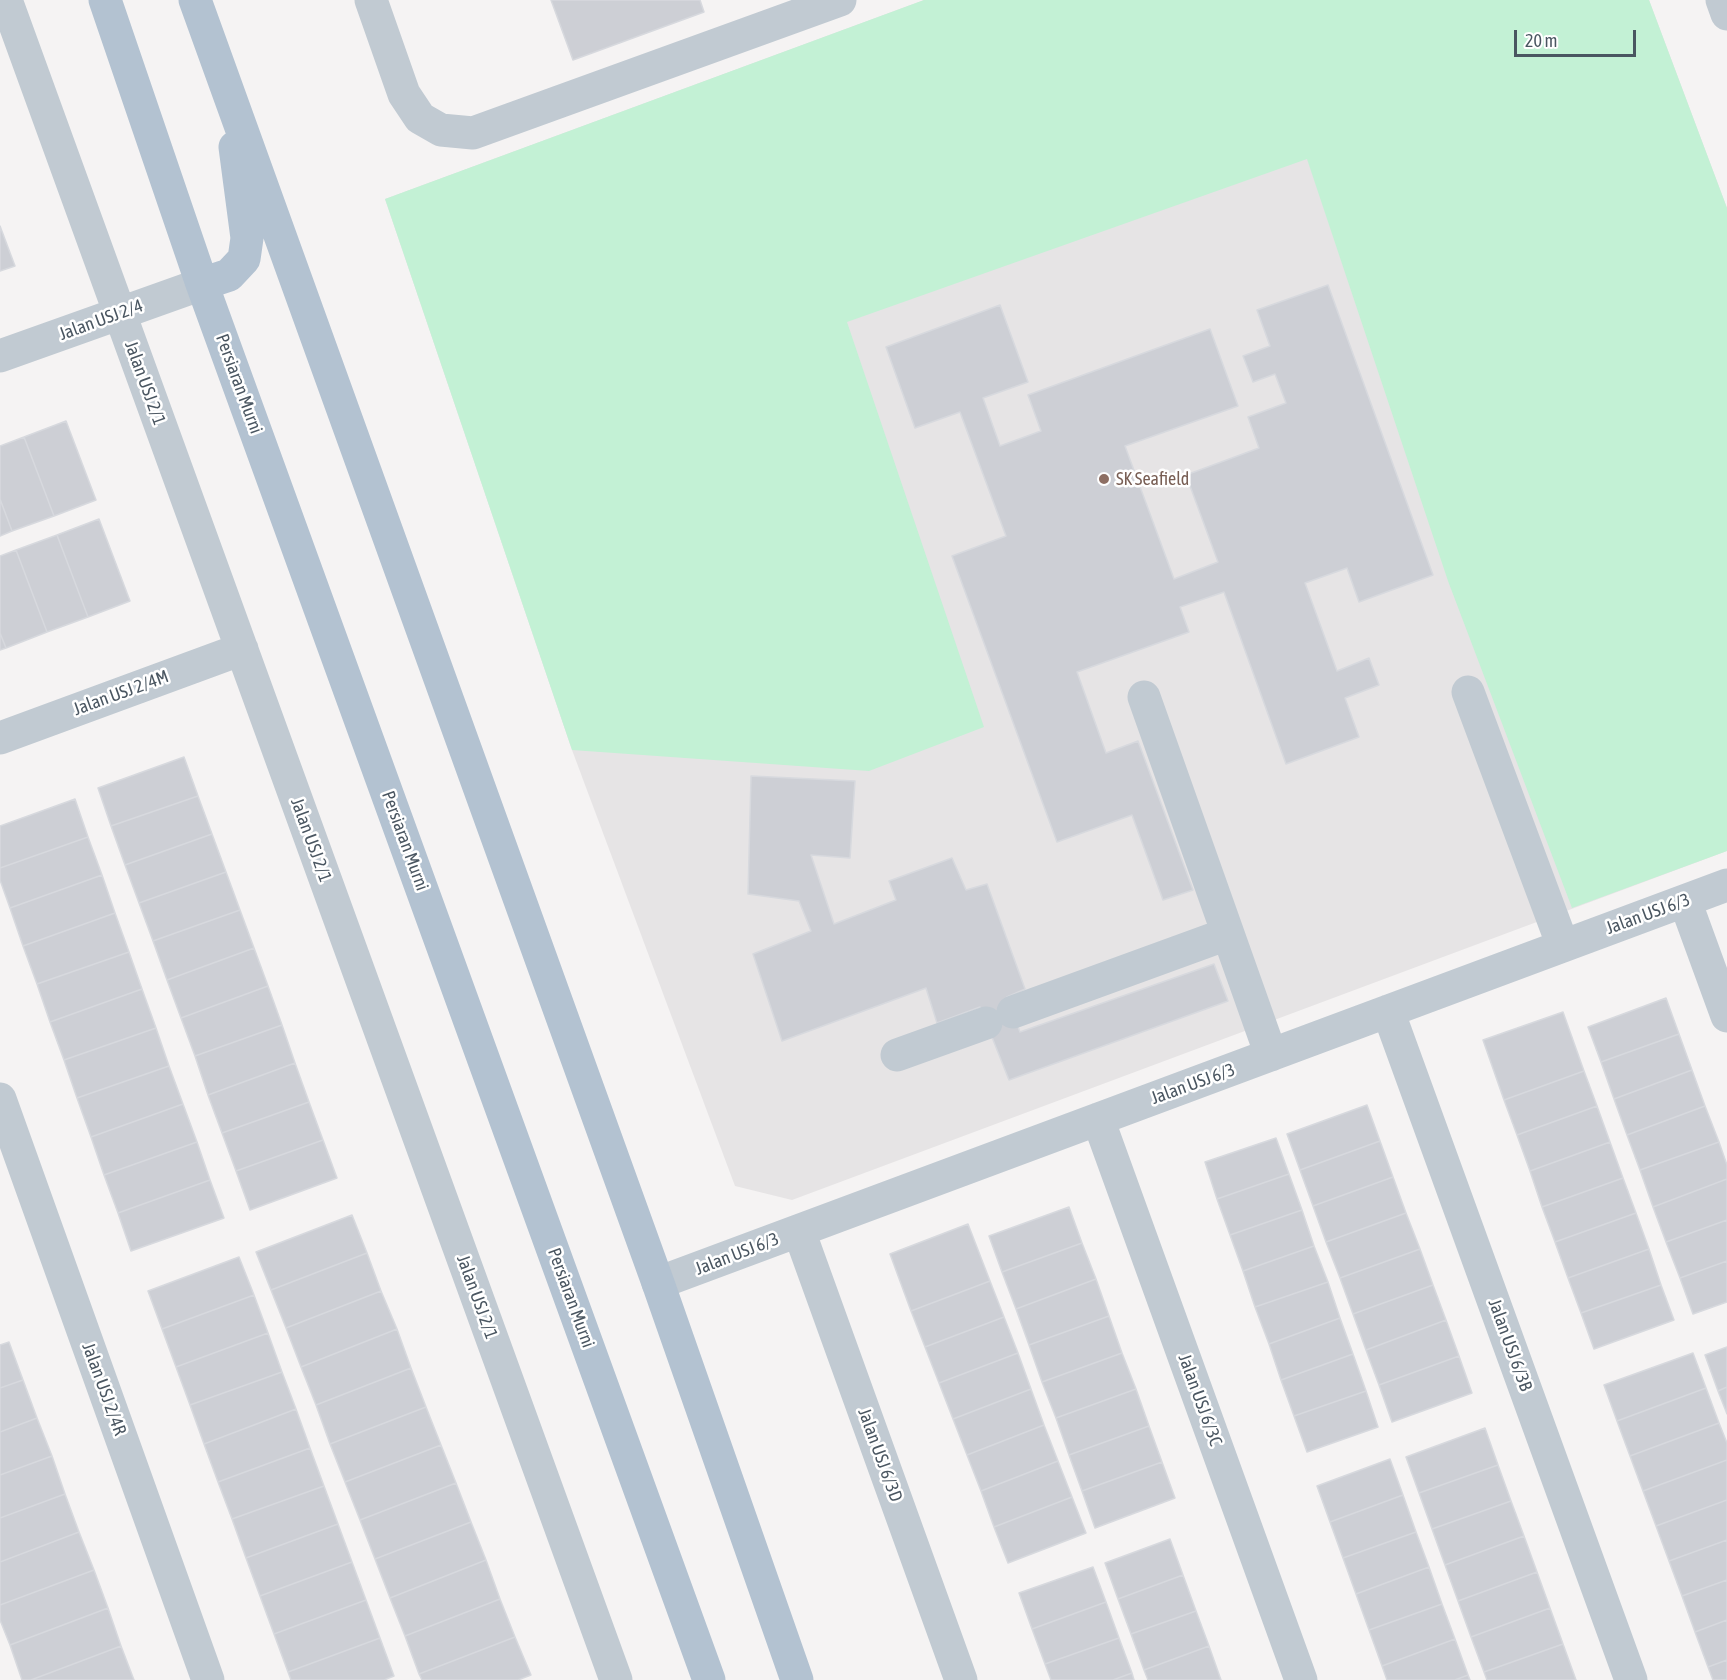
<!DOCTYPE html>
<html>
<head>
<meta charset="utf-8">
<style>
  body { margin:0 }
  #map { position:relative; width:1727px; height:1680px; overflow:hidden; background:#f5f3f3; font-family:"Asap Condensed",sans-serif }
  canvas { display:block }
  .scale { position:absolute; left:1514px; top:30px; width:122px; height:27px; box-sizing:border-box; border:3px solid #4a5661; border-top:0; padding-left:8px; font-size:18px; line-height:21px; white-space:nowrap; color:#4a5661; -webkit-text-stroke:4px #fff; paint-order:stroke }
</style>
</head>
<body>
<div id="map">
<canvas width="1727" height="1680"></canvas>
<div class="scale">20 m</div>
</div>
<script>
const ctx = document.querySelector('canvas').getContext('2d');
ctx.lineJoin = 'round';
function paint(path, color) { ctx.fillStyle = color; ctx.fill(path, 'evenodd'); }
const toPath = rows => new Path2D(rows.map(r => 'M' + r).join(''));
function strokePath(path, color, width, dash) { ctx.strokeStyle = color; ctx.lineWidth = width; ctx.lineCap = dash ? 'butt' : 'round'; ctx.setLineDash(dash || []); ctx.stroke(path); }
function label(font, color, halo, rows, align = 'center') {
  ctx.font = font + ' "Asap Condensed",sans-serif'; ctx.lineWidth = 5; ctx.setLineDash([]); ctx.textBaseline = 'middle'; ctx.strokeStyle = halo; ctx.fillStyle = color; for (const [text, x, y, turn = 0] of rows) {
    ctx.save(); ctx.translate(x, y); ctx.rotate((+turn || 0) * Math.PI / 180); ctx.textAlign = isNaN(turn) ? turn : align; if (halo) ctx.strokeText(text, 0, 0); ctx.fillText(text, 0, 0); ctx.restore();
  }
}
paint(toPath([
  [924,0,1649,0,1727,208,1727,851,792,1200,735,1186,572,750,385,199]
]), '#e6e4e5');
paint(toPath([
  [924,0,1649,0,1727,208,1727,851,1572,908,1448,581,1307,159,847,322,984,727,869,771,572,750,385,199]
]), '#c3f1d5');
const building = toPath([
  [551,0,700,0,704,12,573,60,551,0],
  [0,226,15,266,0,271,0,226],
  [1328,285,1433,575,1359,602,1347,568,1305,583,1337,671,1369,658,1379,685,1345,698,1359,737,1286,764,1224,592,1180,607,1189,632,1077,672,1106,753,1138,741,1193,890,1163,900,1132,815,1057,842,952,556,1006,536,960,412,915,428,886,347,1000,305,1028,382,983,398,1000,446,1041,431,1028,395,1210,329,1238,406,1125,446,1174,579,1218,562,1186,475,1259,448,1248,417,1286,403,1275,374,1253,382,1243,356,1270,346,1257,310,1328,285],
  [66,421,96,500,54,516,24,437,66,421],
  [24,437,54,516,12,531,0,499,0,446,24,437],
  [0,499,12,531,0,536,0,499],
  [99,519,130,601,88,617,57,535,99,519],
  [57,535,88,617,47,632,16,550,57,535],
  [16,550,47,632,6,648,0,633,0,556,16,550],
  [0,633,6,648,0,650,0,633],
  [184,757,198,796,111,826,98,788,184,757],
  [751,776,855,781,850,858,811,855,834,924,896,900,889,881,952,858,966,890,987,884,1025,989,1007,997,1020,1032,1214,964,1228,1001,1009,1080,980,1007,937,1023,926,988,782,1041,753,954,811,931,799,901,748,894,751,776],
  [198,796,212,834,125,865,111,826,198,796],
  [75,799,88,837,0,868,0,826,75,799],
  [212,834,226,872,139,903,125,865,212,834],
  [88,837,102,875,10,908,0,880,0,868,88,837],
  [226,872,240,910,153,941,139,903,226,872],
  [102,875,115,913,23,946,10,908,102,875],
  [240,910,254,948,167,980,153,941,240,910],
  [115,913,129,952,37,984,23,946,115,913],
  [254,948,268,986,181,1018,167,980,254,948],
  [129,952,142,989,50,1022,37,984,129,952],
  [268,986,282,1025,195,1056,181,1018,268,986],
  [142,989,156,1028,64,1060,50,1022,142,989],
  [1666,998,1679,1034,1601,1062,1588,1027,1666,998],
  [1563,1012,1584,1071,1504,1100,1483,1040,1563,1012],
  [282,1025,295,1063,208,1095,195,1056,282,1025],
  [156,1028,169,1066,77,1098,64,1060,156,1028],
  [1679,1034,1692,1070,1614,1099,1601,1062,1679,1034],
  [295,1063,309,1102,222,1133,208,1095,295,1063],
  [169,1066,183,1104,91,1137,77,1098,169,1066],
  [1692,1070,1705,1106,1627,1135,1614,1099,1692,1070],
  [1584,1071,1597,1106,1517,1135,1504,1100,1584,1071],
  [309,1102,323,1140,236,1171,222,1133,309,1102],
  [183,1104,197,1142,104,1175,91,1137,183,1104],
  [1367,1105,1380,1141,1300,1170,1287,1134,1367,1105],
  [1597,1106,1610,1142,1530,1171,1517,1135,1597,1106],
  [1705,1106,1719,1142,1640,1170,1627,1135,1705,1106],
  [1276,1138,1289,1174,1217,1199,1205,1162,1276,1138],
  [323,1140,337,1178,250,1210,236,1171,323,1140],
  [1380,1141,1393,1177,1313,1206,1300,1170,1380,1141],
  [197,1142,210,1180,118,1213,104,1175,197,1142],
  [1610,1142,1623,1178,1542,1207,1530,1171,1610,1142],
  [1719,1142,1727,1165,1727,1179,1653,1207,1640,1170,1719,1142],
  [1289,1174,1302,1210,1230,1235,1217,1199,1289,1174],
  [1393,1177,1406,1213,1326,1242,1313,1206,1393,1177],
  [1623,1178,1636,1213,1555,1242,1542,1207,1623,1178],
  [1727,1179,1727,1220,1666,1242,1653,1207,1727,1179],
  [210,1180,224,1218,131,1251,118,1213,210,1180],
  [1069,1207,1082,1243,1002,1272,989,1236,1069,1207],
  [1302,1210,1314,1246,1243,1271,1230,1235,1302,1210],
  [1406,1213,1420,1249,1340,1278,1326,1242,1406,1213],
  [1636,1213,1649,1249,1568,1278,1555,1242,1636,1213],
  [352,1215,367,1253,271,1290,256,1252,352,1215],
  [1727,1220,1727,1261,1680,1278,1666,1242,1727,1220],
  [968,1224,990,1281,911,1311,890,1254,968,1224],
  [1082,1243,1096,1279,1016,1309,1002,1272,1082,1243],
  [1314,1246,1328,1282,1255,1307,1243,1271,1314,1246],
  [1420,1249,1433,1285,1353,1314,1340,1278,1420,1249],
  [1649,1249,1661,1285,1581,1313,1568,1278,1649,1249],
  [367,1253,381,1291,286,1328,271,1290,367,1253],
  [239,1257,254,1295,162,1329,148,1291,239,1257],
  [1727,1261,1727,1302,1693,1314,1680,1278,1727,1261],
  [1096,1279,1109,1316,1029,1345,1016,1309,1096,1279],
  [990,1281,1004,1317,925,1347,911,1311,990,1281],
  [1328,1282,1340,1318,1269,1344,1255,1307,1328,1282],
  [1433,1285,1446,1320,1366,1350,1353,1314,1433,1285],
  [1661,1285,1674,1320,1594,1349,1581,1313,1661,1285],
  [381,1291,397,1329,301,1367,286,1328,381,1291],
  [254,1295,268,1333,176,1367,162,1329,254,1295],
  [1109,1316,1122,1353,1042,1382,1029,1345,1109,1316],
  [1004,1317,1018,1353,939,1383,925,1347,1004,1317],
  [1340,1318,1353,1354,1281,1380,1269,1344,1340,1318],
  [1446,1320,1459,1356,1379,1385,1366,1350,1446,1320],
  [397,1329,411,1368,316,1405,301,1367,397,1329],
  [268,1333,282,1372,190,1405,176,1367,268,1333],
  [9,1342,23,1380,0,1388,0,1345,9,1342],
  [1727,1347,1727,1387,1718,1391,1705,1355,1727,1347],
  [1018,1353,1031,1389,953,1419,939,1383,1018,1353],
  [1122,1353,1136,1389,1056,1418,1042,1382,1122,1353],
  [1693,1353,1706,1388,1617,1421,1604,1385,1693,1353],
  [1353,1354,1366,1391,1294,1416,1281,1380,1353,1354],
  [1459,1356,1472,1393,1392,1422,1379,1385,1459,1356],
  [411,1368,426,1407,330,1444,316,1405,411,1368],
  [282,1372,296,1409,204,1444,190,1405,282,1372],
  [23,1380,37,1418,0,1432,0,1388,23,1380],
  [1727,1387,1727,1414,1718,1391,1727,1387],
  [1706,1388,1719,1423,1630,1456,1617,1421,1706,1388],
  [1031,1389,1044,1425,967,1455,953,1419,1031,1389],
  [1136,1389,1149,1426,1069,1455,1056,1418,1136,1389],
  [1366,1391,1378,1427,1307,1452,1294,1416,1366,1391],
  [426,1407,441,1445,345,1482,330,1444,426,1407],
  [296,1409,310,1448,218,1482,204,1444,296,1409],
  [37,1418,52,1456,0,1475,0,1432,37,1418],
  [1719,1423,1727,1443,1727,1460,1643,1491,1630,1456,1719,1423],
  [1044,1425,1058,1461,981,1491,967,1455,1044,1425],
  [1149,1426,1162,1462,1082,1491,1069,1455,1149,1426],
  [1485,1428,1498,1465,1419,1493,1406,1457,1485,1428],
  [441,1445,456,1483,360,1520,345,1482,441,1445],
  [310,1448,324,1486,232,1519,218,1482,310,1448],
  [52,1456,65,1494,0,1518,0,1475,52,1456],
  [1390,1459,1403,1495,1330,1522,1317,1486,1390,1459],
  [1727,1460,1727,1500,1656,1526,1643,1491,1727,1460],
  [1058,1461,1072,1497,994,1527,981,1491,1058,1461],
  [1162,1462,1175,1498,1095,1528,1082,1491,1162,1462],
  [1498,1465,1511,1501,1432,1529,1419,1493,1498,1465],
  [456,1483,471,1522,375,1559,360,1520,456,1483],
  [324,1486,338,1524,246,1558,232,1519,324,1486],
  [65,1494,79,1532,0,1562,0,1518,65,1494],
  [1403,1495,1416,1532,1343,1558,1330,1522,1403,1495],
  [1072,1497,1086,1533,1008,1563,994,1527,1072,1497],
  [1727,1500,1727,1540,1669,1561,1656,1526,1727,1500],
  [1511,1501,1524,1536,1445,1565,1432,1529,1511,1501],
  [471,1522,486,1560,390,1598,375,1559,471,1522],
  [338,1524,352,1562,260,1596,246,1558,338,1524],
  [79,1532,94,1570,0,1605,0,1562,79,1532],
  [1416,1532,1429,1567,1356,1594,1343,1558,1416,1532],
  [1524,1536,1537,1572,1458,1601,1445,1565,1524,1536],
  [1170,1539,1183,1575,1118,1599,1105,1563,1170,1539],
  [1727,1540,1727,1580,1682,1596,1669,1561,1727,1540],
  [486,1560,500,1599,405,1636,390,1598,486,1560],
  [352,1562,366,1600,274,1634,260,1596,352,1562],
  [1093,1567,1106,1602,1032,1629,1019,1593,1093,1567],
  [1429,1567,1442,1604,1369,1630,1356,1594,1429,1567],
  [94,1570,108,1608,10,1645,0,1620,0,1605,94,1570],
  [1537,1572,1550,1608,1471,1637,1458,1601,1537,1572],
  [1183,1575,1196,1611,1131,1634,1118,1599,1183,1575],
  [1727,1580,1727,1620,1695,1632,1682,1596,1727,1580],
  [500,1599,515,1637,419,1674,405,1636,500,1599],
  [366,1600,380,1638,288,1672,274,1634,366,1600],
  [1106,1602,1119,1638,1045,1664,1032,1629,1106,1602],
  [1442,1604,1455,1639,1382,1666,1369,1630,1442,1604],
  [108,1608,121,1646,31,1680,22,1680,10,1645,108,1608],
  [1550,1608,1563,1644,1484,1672,1471,1637,1550,1608],
  [1196,1611,1209,1646,1144,1670,1131,1634,1196,1611],
  [1727,1620,1727,1660,1708,1667,1695,1632,1727,1620],
  [515,1637,531,1675,518,1680,422,1680,419,1674,515,1637],
  [380,1638,394,1676,384,1680,291,1680,288,1672,380,1638],
  [1119,1638,1132,1673,1113,1680,1051,1680,1045,1664,1119,1638],
  [1455,1639,1468,1675,1455,1680,1387,1680,1382,1666,1455,1639],
  [1563,1644,1576,1680,1487,1680,1484,1672,1563,1644],
  [121,1646,134,1680,31,1680,121,1646],
  [1209,1646,1221,1680,1148,1680,1144,1670,1209,1646],
  [1727,1660,1727,1680,1713,1680,1708,1667,1727,1660],
  [1132,1673,1134,1680,1113,1680,1132,1673],
  [1468,1675,1470,1680,1455,1680,1468,1675]
]);
paint(building, '#cdcfd5');
strokePath(building, '#d7d9de', 1.5);
strokePath(toPath([
  [6,0,616,1680],
  [371,0,404,94,420,118,441,130,473,133,840,0],
  [1722,0,1727,14],
  [0,356,202,284],
  [1468,692,1563,946],
  [1144,697,1271,1055],
  [0,738,242,649],
  [1685,901,1727,1016],
  [1388,1011,1631,1680],
  [1013,1012,1227,934],
  [897,1055,986,1023],
  [0,1099,208,1680],
  [1098,1119,1301,1680],
  [799,1231,961,1680],
  [658,1283,1727,885]
]), '#c1cad2', 33);
strokePath(toPath([
  [105,0,202,284,709,1680],
  [195,0,658,1283,797,1680],
  [202,284,229,275,244,259,247,238,235,147]
]), '#b3c2d1', 33);
for (const [x, y, r, color] of [
  [1104,479,6,"#8d6e63"]
]) { const dot = new Path2D(); dot.arc(x, y, r, 0, 2 * Math.PI); ctx.fillStyle = color; ctx.fill(dot); strokePath(dot, '#fff', 2); }
label('18px', '#4a5661', '#fff', [
  ["Jalan USJ 2/4",101,320,-20],
  ["Jalan USJ 2/1",145,383,70],
  ["Persiaran Murni",239,384,70],
  ["Jalan USJ 2/4M",121,693,-20],
  ["Jalan USJ 2/1",311,840,70],
  ["Persiaran Murni",405,841,70],
  ["Jalan USJ 6/3",1648,914,-20],
  ["Jalan USJ 6/3",1193,1084,-20],
  ["Jalan USJ 6/3",737,1254,-21],
  ["Jalan USJ 2/1",477,1297,70],
  ["Persiaran Murni",571,1298,70],
  ["Jalan USJ 6/3B",1510,1345,70],
  ["Jalan USJ 2/4R",104,1389,70],
  ["Jalan USJ 6/3C",1200,1400,70],
  ["Jalan USJ 6/3D",880,1455,70]
]);
label('18px', '#785e54', '#fff', [
  ["SK Seafield",1116,479]
], 'left');
</script>
</body>
</html>
